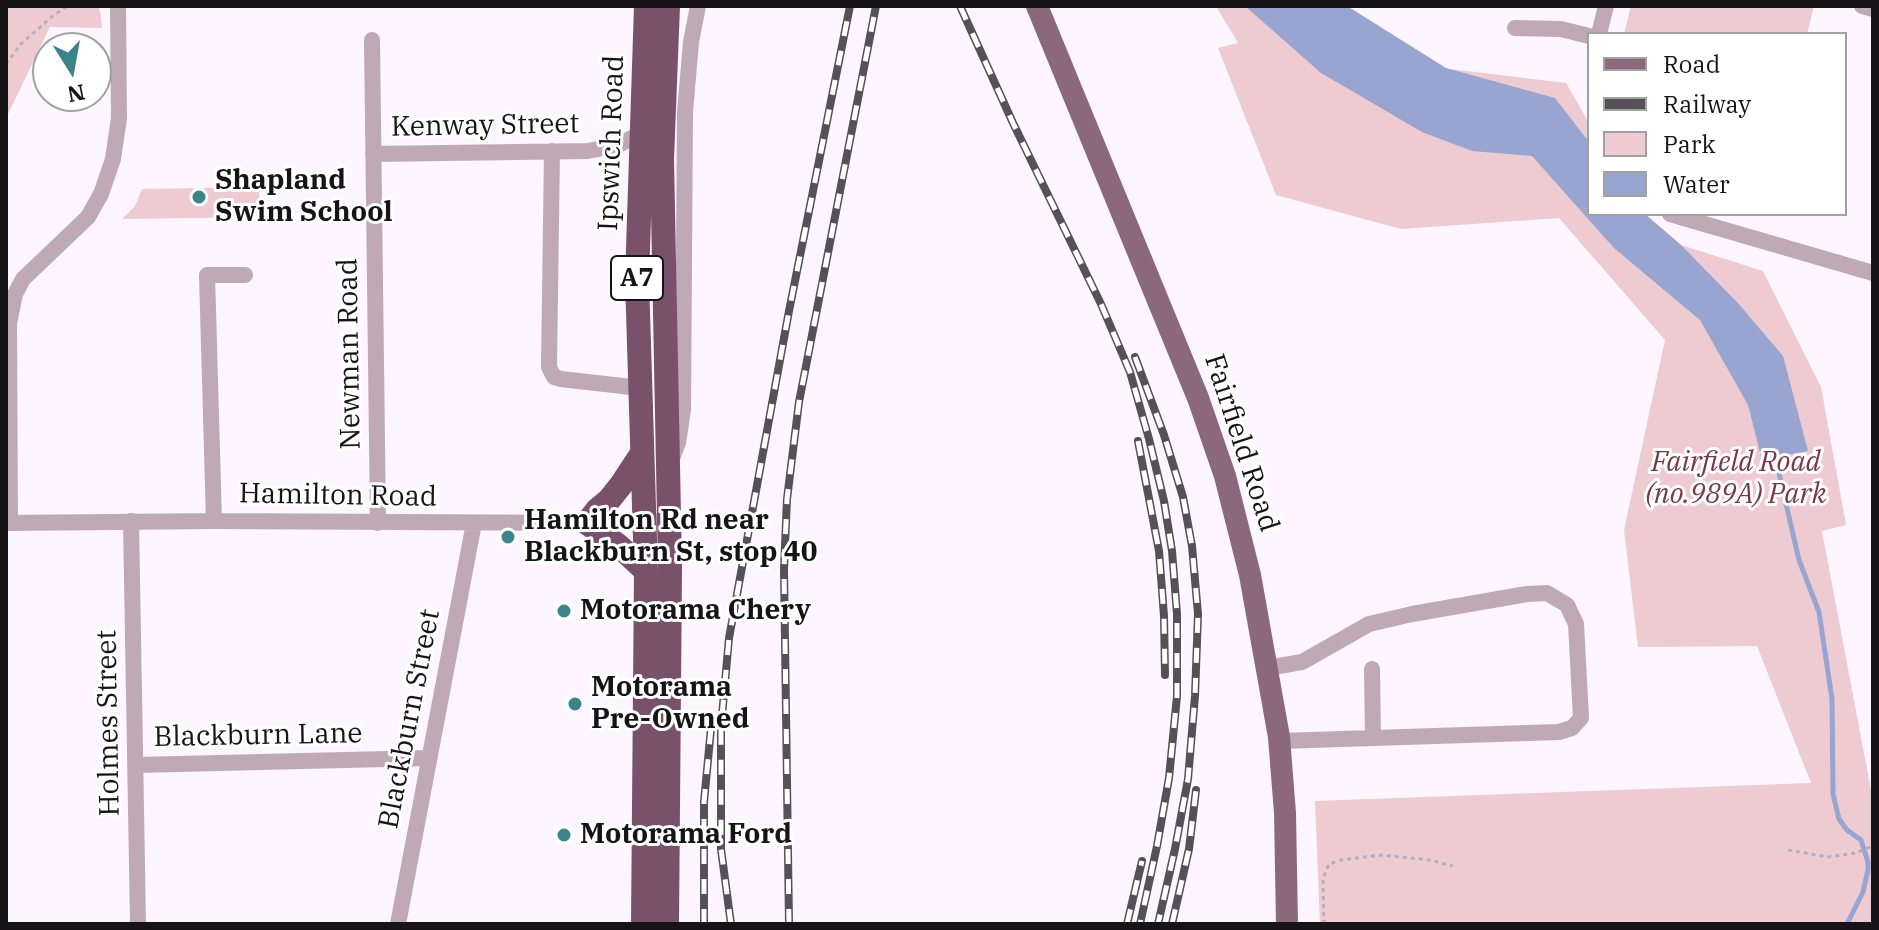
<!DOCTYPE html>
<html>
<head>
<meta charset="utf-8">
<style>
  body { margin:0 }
  #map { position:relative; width:1879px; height:930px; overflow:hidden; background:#fdf5ff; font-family:"IBM Plex Serif",serif }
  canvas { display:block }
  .frame { position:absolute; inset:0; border:8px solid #161417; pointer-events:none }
  .legend { position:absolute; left:1587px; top:32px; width:260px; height:184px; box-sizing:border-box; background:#fff; border:2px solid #a2a1a2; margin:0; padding:10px 14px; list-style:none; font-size:24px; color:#161417 }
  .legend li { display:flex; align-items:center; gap:16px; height:40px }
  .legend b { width:40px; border:2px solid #a2a1a2 }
  .north { position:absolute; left:32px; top:32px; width:80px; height:80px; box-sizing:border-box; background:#fff; border:2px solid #a2a1a2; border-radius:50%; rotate:169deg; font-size:22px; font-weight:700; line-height:32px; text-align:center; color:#161417 }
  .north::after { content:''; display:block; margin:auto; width:28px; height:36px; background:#3b8489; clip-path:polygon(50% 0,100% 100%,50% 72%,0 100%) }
</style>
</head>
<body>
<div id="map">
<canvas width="1879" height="930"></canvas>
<div class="frame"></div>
<ul class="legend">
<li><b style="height:10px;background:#8c687d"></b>Road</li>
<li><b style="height:10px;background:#555156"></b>Railway</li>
<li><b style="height:22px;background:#edcbd1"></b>Park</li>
<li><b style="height:22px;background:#98a5d0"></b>Water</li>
</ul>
<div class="north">N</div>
</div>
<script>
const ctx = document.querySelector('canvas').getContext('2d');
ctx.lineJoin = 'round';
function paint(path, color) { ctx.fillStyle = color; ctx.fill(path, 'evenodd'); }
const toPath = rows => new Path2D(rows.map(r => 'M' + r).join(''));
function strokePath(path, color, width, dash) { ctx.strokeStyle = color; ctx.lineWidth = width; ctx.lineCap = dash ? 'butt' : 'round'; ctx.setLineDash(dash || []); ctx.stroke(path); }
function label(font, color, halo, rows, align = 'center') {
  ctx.font = font + ' "IBM Plex Serif",serif'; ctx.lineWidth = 6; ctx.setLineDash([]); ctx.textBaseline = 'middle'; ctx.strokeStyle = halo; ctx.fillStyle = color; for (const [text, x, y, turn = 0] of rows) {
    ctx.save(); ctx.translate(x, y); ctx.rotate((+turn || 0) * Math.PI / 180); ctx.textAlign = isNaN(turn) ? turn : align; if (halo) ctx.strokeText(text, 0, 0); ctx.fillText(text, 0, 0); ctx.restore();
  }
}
paint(toPath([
  [6,6,97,6,100,10,102,28,50,27,6,118],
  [1216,6,1346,6,1442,68,1566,83,1589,123,1589,214,1645,214,1681,245,1763,271,1821,387,1846,525,1822,531,1873,801,1873,924,1320,924,1315,801,1811,783,1757,646,1638,647,1624,530,1665,340,1559,218,1401,229,1276,195,1218,48,1238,43],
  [1631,6,1814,6,1807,34,1624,34],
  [259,187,260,217,122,219,135,206,142,189]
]), '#edcbd1');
paint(toPath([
  [1245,6,1347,6,1446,68,1555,98,1589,142,1589,214,1645,214,1681,245,1737,302,1783,356,1808,451,1762,460,1748,405,1700,320,1614,248,1532,156,1472,151,1422,132,1321,73]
]), '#98a5d0');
strokePath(toPath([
  [1774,452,1799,560,1819,612,1832,699,1833,794,1839,819,1847,830,1861,840,1868,862,1868,870,1863,892,1847,924]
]), '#98a5d0', 5);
strokePath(toPath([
  [6,64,21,44,54,15,68,6],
  [1788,850,1828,857,1855,853,1873,846],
  [1324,924,1323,878,1329,864,1341,860,1380,855,1430,860,1453,866]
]), '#b6b0b7', 3, [4, 4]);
strokePath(toPath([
  [1862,6,1873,9],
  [1515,28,1561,29,1589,36],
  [1599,34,1606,6],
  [372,40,378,523],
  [552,151,549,367,554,377,561,379,640,388],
  [373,154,588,151,618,145,642,133],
  [1670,214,1873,273],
  [672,458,678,443,683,410,685,112,691,42,698,6],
  [131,521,138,924],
  [214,521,207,275,245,275],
  [6,523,214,521,587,523,652,520],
  [10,523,9,324,15,294,23,279,88,217,101,194,113,159,119,118,118,6],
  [1267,668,1302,662,1369,624,1412,614,1527,594,1547,593,1567,605,1576,624,1581,718,1572,728,1559,732,1280,741],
  [1372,669,1373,738],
  [136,765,429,758],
  [398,924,474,523]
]), '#bea9b5', 16);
strokePath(toPath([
  [1037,6,1198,398,1225,476,1250,575,1279,737,1285,813,1287,924]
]), '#8c687d', 22);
strokePath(toPath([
  [642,453,621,485,609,500,597,510,587,523,619,546,646,571],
  [643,924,646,571,637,279,646,6],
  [667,924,670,567,662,159,668,6]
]), '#79516a', 24);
const rail = toPath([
  [960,6,1013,123,1101,304,1130,372,1149,439,1164,501,1172,551,1177,614,1177,696,1169,778,1157,846,1140,924],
  [1135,357,1164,435,1183,497,1192,546,1198,614,1195,696,1188,779,1175,849,1158,924],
  [1138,441,1159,551,1164,616,1165,675],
  [704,924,704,802,711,728],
  [731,924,721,849,721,727,729,638,789,311,850,6],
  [789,924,784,569,787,499,799,402,876,6],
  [1127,924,1142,861],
  [1172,924,1189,849,1196,790]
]);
strokePath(rail, '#555156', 8);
strokePath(rail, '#fff', 5, [15]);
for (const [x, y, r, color] of [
  [199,197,8,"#3b8489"],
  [508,537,8,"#3b8489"],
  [564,611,8,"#3b8489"],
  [575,704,8,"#3b8489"],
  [564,835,8,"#3b8489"]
]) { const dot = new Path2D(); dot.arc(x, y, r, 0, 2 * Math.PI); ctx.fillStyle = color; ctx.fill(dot); strokePath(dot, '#fff', 3); }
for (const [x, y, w] of [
  [637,278,52]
]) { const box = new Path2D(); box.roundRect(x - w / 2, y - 22, w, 44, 6); ctx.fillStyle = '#fff'; ctx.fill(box); strokePath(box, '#161417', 2); }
label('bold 26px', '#161417', null, [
  ["A7",637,278]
]);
label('28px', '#161417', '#fff', [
  ["Kenway Street",485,126,-1],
  ["Ipswich Road",612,143,-88],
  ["Newman Road",350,354,-91],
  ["Fairfield Road",1241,443,72],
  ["Hamilton Road",338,496,1],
  ["Blackburn Street",410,719,-79],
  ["Holmes Street",109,723,-91],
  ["Blackburn Lane",258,736,-1]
]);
label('bold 28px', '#161417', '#fff', [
  ["Shapland",215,181],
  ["Swim School",215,213],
  ["Hamilton Rd near",524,521],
  ["Blackburn St, stop 40",524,553],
  ["Motorama Chery",580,611],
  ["Motorama",591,688],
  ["Pre-Owned",591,720],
  ["Motorama Ford",580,835]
], 'left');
label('italic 28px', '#7a3748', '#fff', [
  ["Fairfield Road",1736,463],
  ["(no.989A) Park",1736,495]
]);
</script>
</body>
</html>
